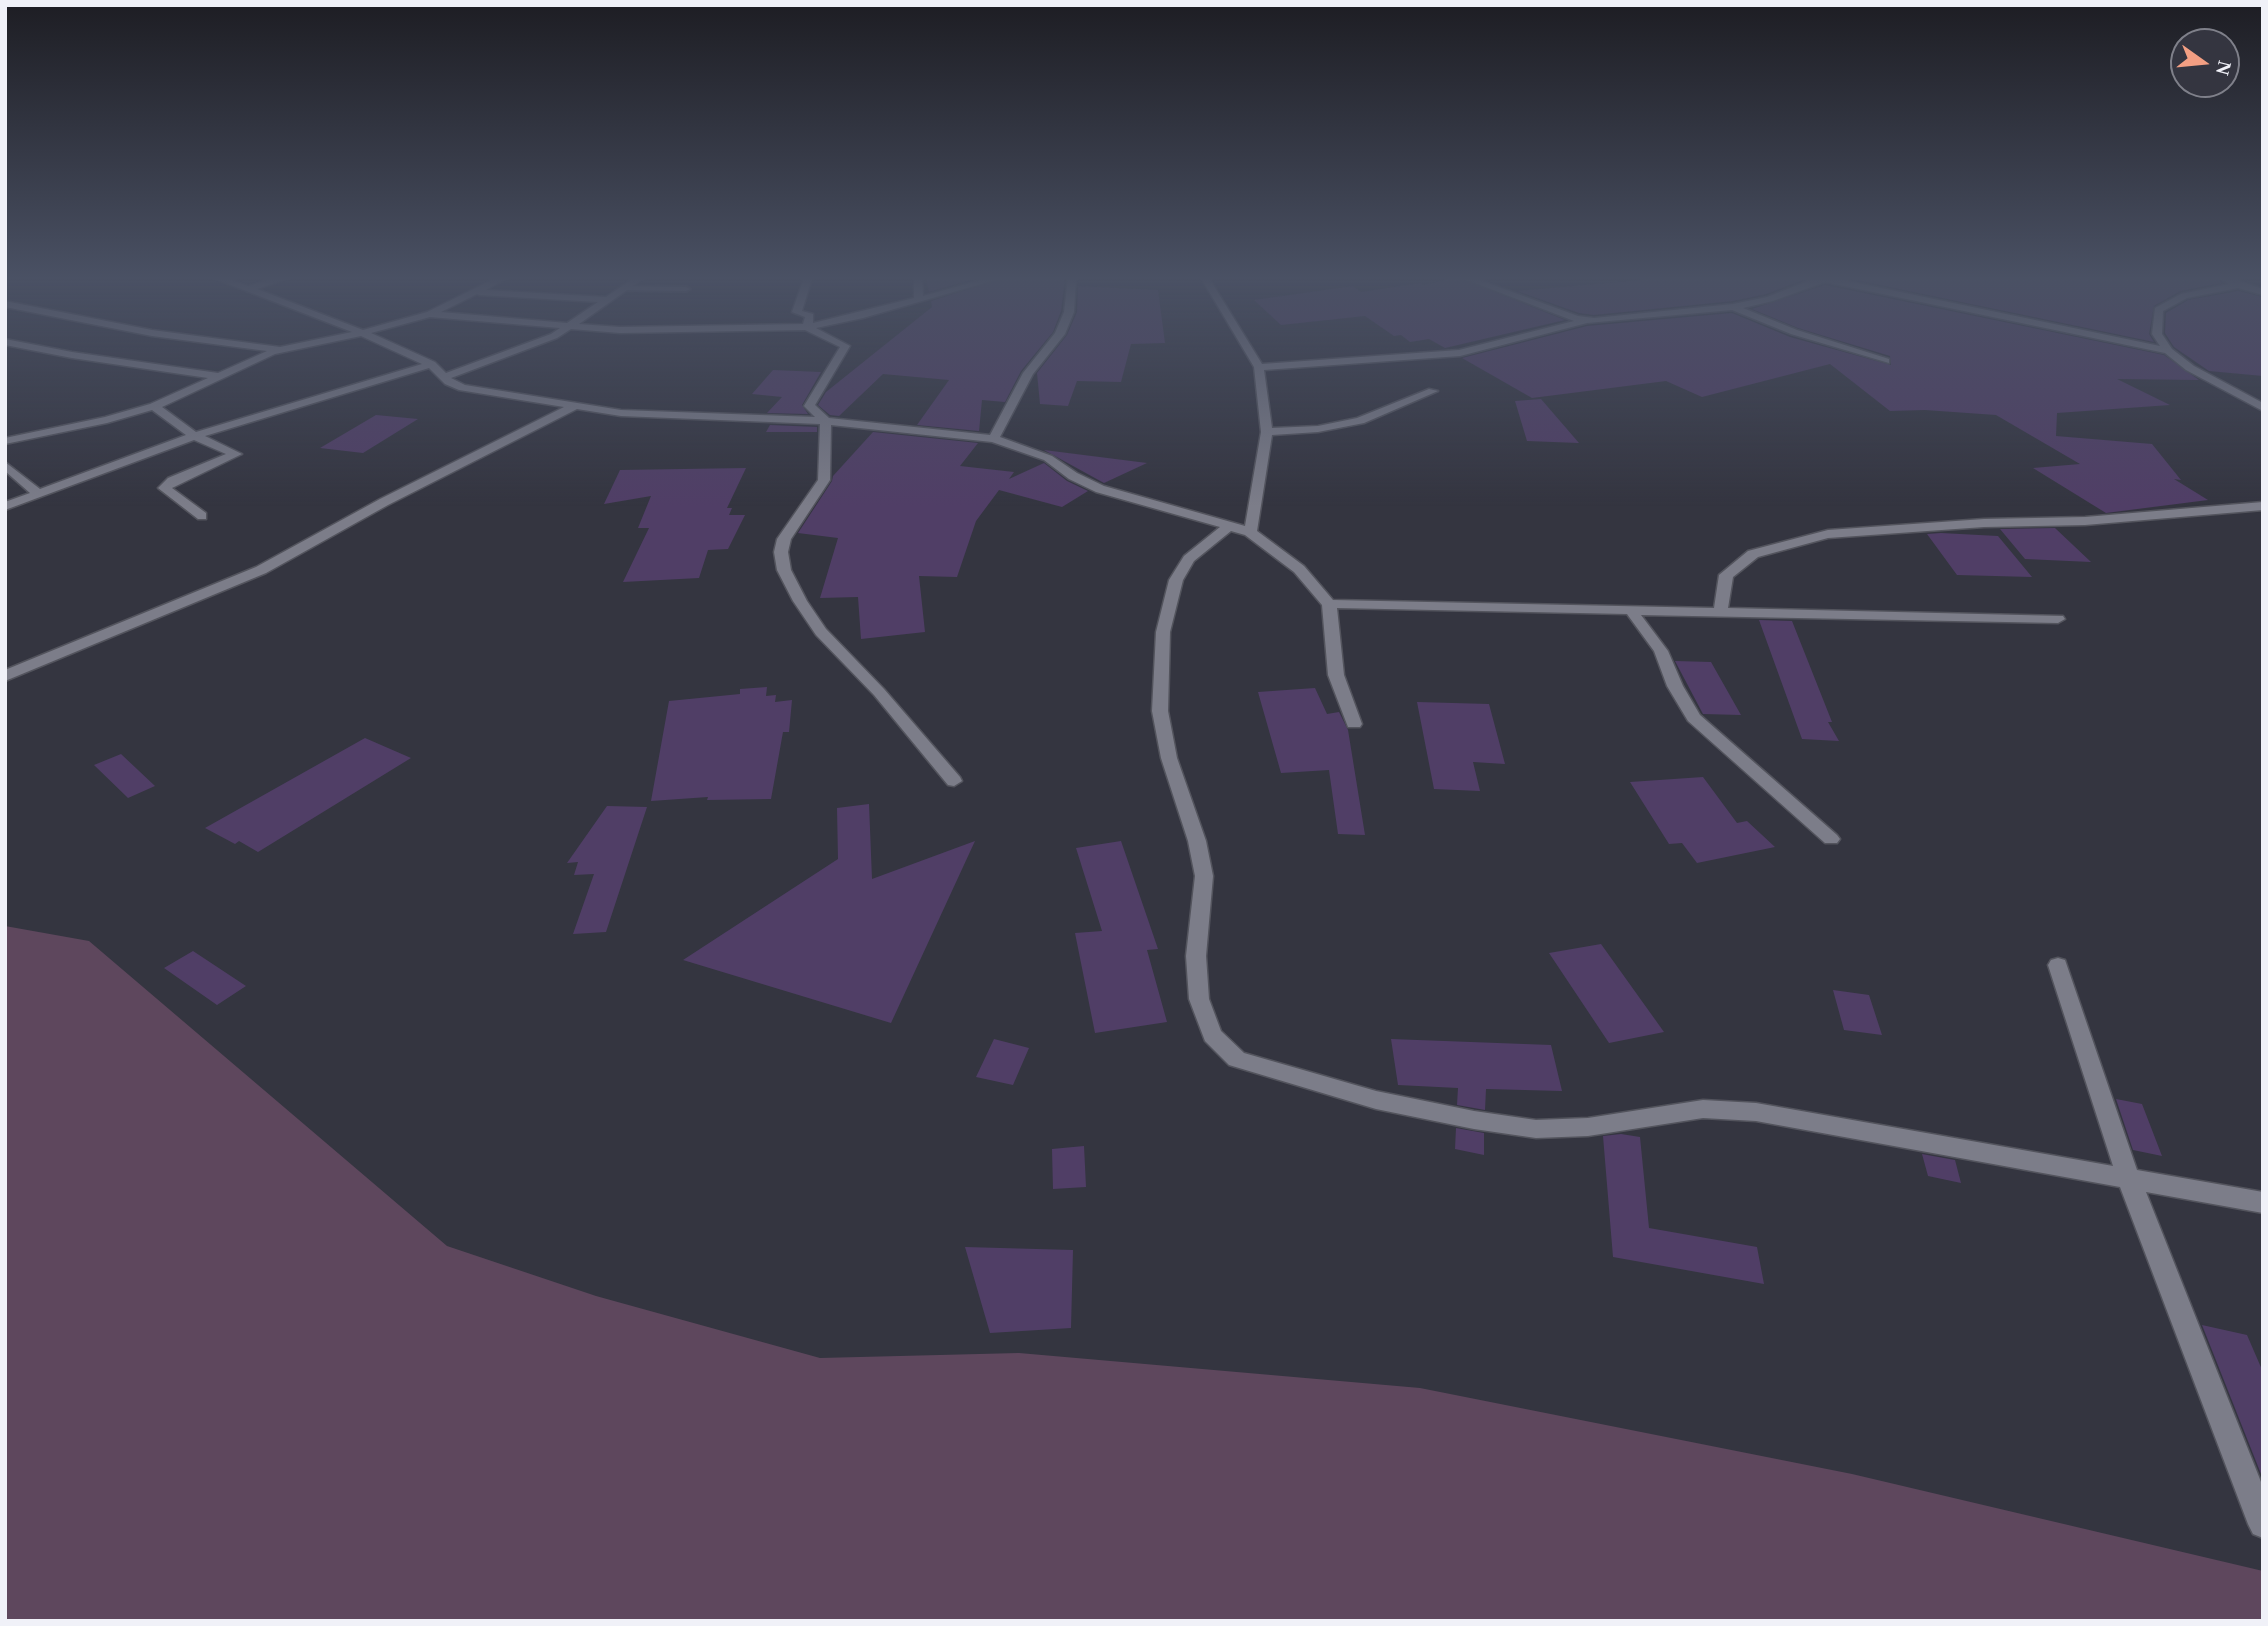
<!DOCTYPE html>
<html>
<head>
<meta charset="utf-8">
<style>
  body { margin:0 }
  #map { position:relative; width:2268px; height:1626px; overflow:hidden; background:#343540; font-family:"Times New Roman",serif }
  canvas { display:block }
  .frame { position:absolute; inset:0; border:7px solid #f0f1f8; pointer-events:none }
  .north { position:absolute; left:2170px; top:28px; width:70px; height:70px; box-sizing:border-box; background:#343540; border:2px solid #7f808a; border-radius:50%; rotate:105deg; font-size:19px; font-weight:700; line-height:28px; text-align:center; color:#f0f1f8 }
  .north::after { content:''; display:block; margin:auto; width:24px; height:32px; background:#f39f83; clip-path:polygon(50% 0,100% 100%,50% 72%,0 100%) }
</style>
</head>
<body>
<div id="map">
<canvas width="2268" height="1626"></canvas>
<div class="frame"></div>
<div class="north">N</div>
</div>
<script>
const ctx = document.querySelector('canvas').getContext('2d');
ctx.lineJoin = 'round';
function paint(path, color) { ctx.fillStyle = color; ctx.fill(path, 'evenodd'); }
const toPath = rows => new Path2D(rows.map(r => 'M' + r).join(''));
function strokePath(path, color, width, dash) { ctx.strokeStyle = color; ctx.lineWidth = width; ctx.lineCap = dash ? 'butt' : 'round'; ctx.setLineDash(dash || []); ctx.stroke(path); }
paint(toPath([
  [5,926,89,941,447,1246,596,1296,820,1358,1019,1353,1420,1388,1852,1474,2263,1571,2263,1621,5,1621]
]), '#5e475d');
paint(toPath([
  [945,278,978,278,929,292,926,279],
  [1004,278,1065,278,1061,311,1053,332,1021,371,1005,402,982,400,979,431,917,425,949,380,883,374,839,416,830,415,818,405,826,392,932,307,931,301],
  [1453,278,1460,278,1565,320,1445,348,1429,339,1410,342,1401,335,1394,336,1365,316,1281,325,1254,300,1353,286,1361,292,1420,283,1424,285],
  [1663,278,1809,278,1766,294,1733,301,1594,315,1579,313,1517,291],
  [1846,278,2217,278,2222,283,2180,291,2154,306,2149,334,2154,342],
  [1825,285,2164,355,2199,380,2117,379,2170,405,2057,413,2056,436,2152,444,2181,480,2174,479,2208,500,2106,513,2033,468,2080,464,1996,415,1925,410,1890,411,1830,364,1702,397,1666,381,1532,398,1462,358,1587,326,1732,313,1790,337,1891,365,1890,356,1798,328,1752,309],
  [1078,286,1158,290,1165,343,1131,344,1121,382,1077,381,1068,406,1040,404,1037,373,1067,335,1077,312],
  [2238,291,2263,297,2263,376,2209,371,2174,347,2165,333,2166,313,2188,300],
  [773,370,821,372,802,405,808,414,767,413,782,397,752,394],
  [1541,399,1579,443,1527,441,1515,401],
  [376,415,418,419,363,453,320,448],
  [770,425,817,427,817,432,766,432],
  [873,432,978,443,960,466,1014,472,1009,479,1044,463,1067,481,1088,491,1062,507,999,490,976,521,957,577,919,576,925,632,861,639,858,597,820,598,838,538,798,533,832,481,833,476],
  [1044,450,1147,463,1104,483],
  [746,468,727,508,732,508,729,515,745,515,728,549,708,550,699,578,623,582,649,528,638,528,651,496,604,504,620,470],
  [2055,528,2091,562,2025,559,2000,529],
  [1941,533,1998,536,2032,577,1957,575,1927,534],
  [1759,620,1792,621,1832,722,1828,722,1839,741,1802,739],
  [1675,661,1711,662,1741,715,1703,714],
  [767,687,766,696,776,695,775,702,792,700,789,732,783,732,771,799,707,800,708,797,651,801,669,701,740,694,740,689],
  [1315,688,1327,714,1339,712,1348,730,1365,835,1338,834,1329,770,1281,773,1258,692],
  [1417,702,1489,704,1505,764,1473,762,1480,791,1434,789],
  [365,738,411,758,258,852,239,841,235,844,205,828],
  [121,754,155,786,128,798,94,765],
  [1703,777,1737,823,1747,821,1775,847,1697,863,1682,843,1669,844,1630,782],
  [869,804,872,879,975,841,891,1023,683,960,838,859,837,808],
  [607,806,647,807,606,932,573,934,594,874,574,875,578,862,567,863],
  [1121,841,1158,949,1147,950,1167,1022,1095,1033,1075,933,1102,931,1076,848],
  [1601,944,1664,1032,1609,1043,1549,953],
  [193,951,246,986,217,1005,164,968],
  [1833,990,1869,995,1882,1035,1844,1030],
  [994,1039,1029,1048,1013,1085,976,1077],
  [1391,1039,1551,1045,1562,1091,1486,1089,1485,1110,1457,1105,1458,1088,1398,1085],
  [2116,1099,2142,1104,2162,1156,2133,1150],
  [1456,1128,1484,1133,1484,1155,1455,1149],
  [1621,1134,1640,1137,1649,1228,1757,1247,1764,1284,1613,1257,1603,1136],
  [1084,1146,1086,1187,1053,1189,1052,1149],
  [1922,1154,1955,1160,1961,1183,1928,1176],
  [965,1247,1073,1250,1071,1328,990,1333],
  [2202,1325,2247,1335,2263,1372,2263,1479]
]), '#503e66');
const service = toPath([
  [622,286,686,287,690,289,686,291,625,290,622,286]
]);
const minor = toPath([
  [213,278,226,278,248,286,275,278,289,278,257,289,363,330,427,312,496,278,507,278,486,290,606,297,634,278,644,278,579,324,620,327,803,324,805,317,792,312,804,278,812,278,802,311,813,314,813,323,914,298,914,278,922,278,923,296,988,278,1002,278,863,318,816,328,850,346,815,405,829,418,990,435,1023,373,1055,333,1064,312,1068,278,1076,278,1074,312,1065,334,1033,374,1000,437,1052,456,1077,473,1104,486,1245,526,1261,432,1254,367,1201,278,1209,278,1262,364,1459,350,1574,321,1462,278,1474,278,1578,316,1594,318,1733,304,1767,297,1816,278,1833,278,2160,346,2152,334,2155,308,2181,294,2229,284,2219,278,2230,278,2263,289,2263,295,2238,288,2187,298,2163,311,2162,334,2172,349,2194,366,2263,403,2263,411,2186,370,2165,353,1825,282,1773,301,1743,308,1797,330,1889,359,1889,363,1791,334,1732,310,1587,323,1460,356,1264,370,1272,428,1318,426,1357,418,1429,389,1438,391,1364,423,1318,432,1272,435,1257,531,1304,566,1333,600,1714,608,1719,575,1748,551,1828,530,1984,519,2085,517,2263,502,2263,510,2085,525,1984,527,1828,538,1758,557,1733,577,1728,608,2063,616,2065,619,2058,623,1641,615,1668,651,1683,686,1700,715,1837,835,1840,839,1837,843,1825,843,1688,721,1667,686,1654,651,1627,614,1337,608,1344,675,1362,724,1360,727,1348,727,1328,675,1322,605,1294,572,1245,535,1231,531,1194,561,1183,580,1170,632,1168,711,1177,758,1206,841,1213,876,1206,956,1209,999,1221,1031,1244,1053,1376,1091,1474,1111,1536,1120,1588,1118,1703,1100,1756,1103,2113,1166,2048,965,2051,960,2058,958,2065,960,2137,1170,2263,1192,2263,1213,2146,1192,2263,1487,2263,1538,2253,1534,2248,1524,2120,1187,1756,1121,1703,1118,1588,1136,1536,1138,1474,1129,1376,1109,1229,1065,1205,1041,1189,999,1186,956,1195,876,1188,841,1161,758,1152,711,1156,632,1169,580,1184,556,1220,527,1096,492,1069,479,1044,460,992,442,831,425,830,480,791,539,788,552,791,570,807,601,826,629,884,689,960,777,962,781,954,786,948,785,874,695,816,635,793,601,777,570,774,552,777,539,818,480,820,424,621,416,577,409,388,505,266,573,5,681,5,670,256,567,380,499,564,407,459,390,445,384,429,368,205,436,242,454,172,488,206,513,206,519,198,519,158,488,168,478,226,454,194,440,5,510,5,502,30,493,5,471,5,462,40,489,186,435,152,410,107,423,5,444,5,438,105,417,150,404,208,378,72,358,5,345,5,339,72,352,218,373,267,351,152,336,5,307,5,301,152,330,280,347,352,332,213,278],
  [477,294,479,295,598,302,567,323,441,312,477,294],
  [430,317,560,328,551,334,446,373,435,362,371,333,430,317],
  [571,329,620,333,805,330,840,347,804,406,815,417,621,410,465,385,451,378,557,338,571,329],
  [361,336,422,364,196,432,162,407,275,354,361,336]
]);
strokePath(service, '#53545d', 4);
strokePath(minor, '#53545d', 3);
paint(service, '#7c7d89');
paint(minor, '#7c7d89');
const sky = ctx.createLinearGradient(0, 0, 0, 506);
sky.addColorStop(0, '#1d1d23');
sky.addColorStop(0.55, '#4a5164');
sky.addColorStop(1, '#4a516400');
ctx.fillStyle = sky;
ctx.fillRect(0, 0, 2268, 506);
</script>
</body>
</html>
